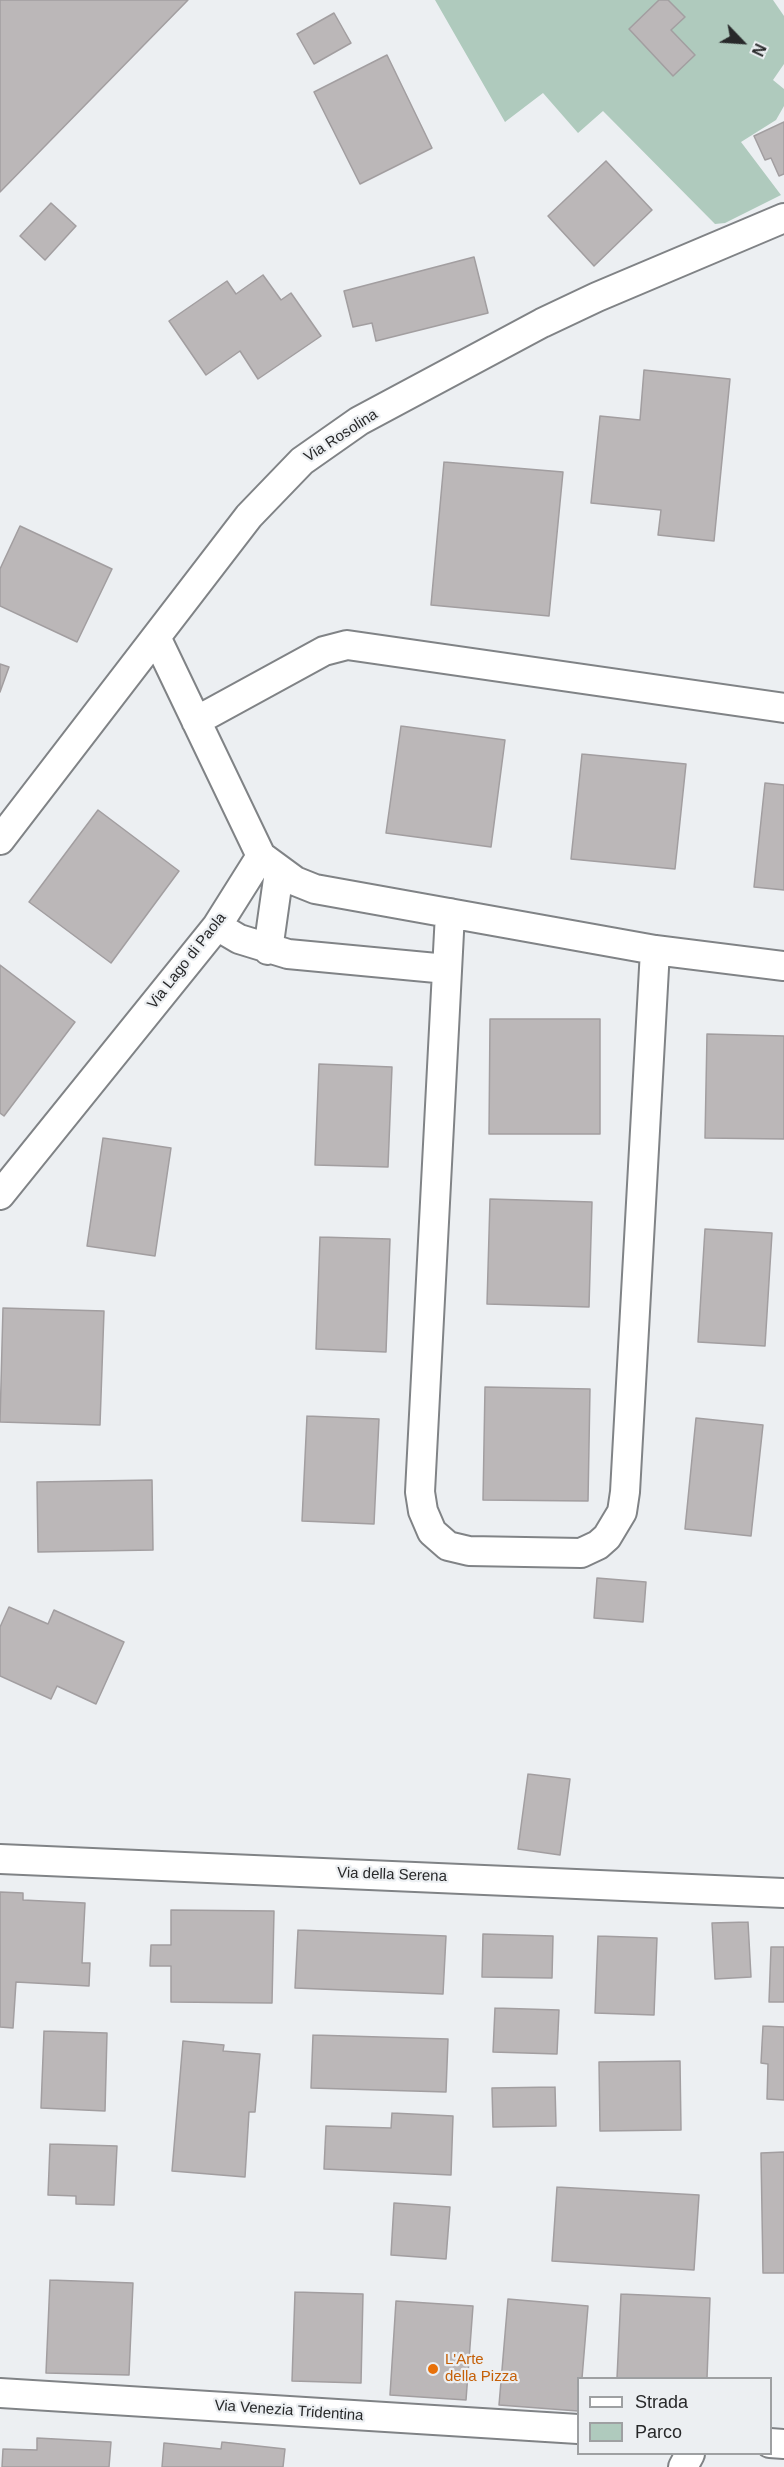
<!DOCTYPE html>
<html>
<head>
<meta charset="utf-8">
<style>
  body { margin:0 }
  #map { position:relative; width:784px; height:2467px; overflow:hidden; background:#eceff2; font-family:Arial,sans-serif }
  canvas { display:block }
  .legend { position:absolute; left:577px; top:2377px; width:195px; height:78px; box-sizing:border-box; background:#eceff2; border:2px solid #9ea0a2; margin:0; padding:8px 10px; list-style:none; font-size:18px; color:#28292a }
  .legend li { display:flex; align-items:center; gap:12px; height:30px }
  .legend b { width:30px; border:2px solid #9ea0a2 }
  .north { position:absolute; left:712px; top:12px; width:60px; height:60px; -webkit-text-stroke:4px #eceff2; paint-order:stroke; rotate:115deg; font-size:16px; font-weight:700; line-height:24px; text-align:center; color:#28292a }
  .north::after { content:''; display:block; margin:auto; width:21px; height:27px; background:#28292a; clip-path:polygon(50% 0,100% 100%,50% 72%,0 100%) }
</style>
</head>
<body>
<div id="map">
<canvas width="784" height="2467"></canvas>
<ul class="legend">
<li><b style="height:8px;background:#fff"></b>Strada</li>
<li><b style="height:16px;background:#afcabd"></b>Parco</li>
</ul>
<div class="north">N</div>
</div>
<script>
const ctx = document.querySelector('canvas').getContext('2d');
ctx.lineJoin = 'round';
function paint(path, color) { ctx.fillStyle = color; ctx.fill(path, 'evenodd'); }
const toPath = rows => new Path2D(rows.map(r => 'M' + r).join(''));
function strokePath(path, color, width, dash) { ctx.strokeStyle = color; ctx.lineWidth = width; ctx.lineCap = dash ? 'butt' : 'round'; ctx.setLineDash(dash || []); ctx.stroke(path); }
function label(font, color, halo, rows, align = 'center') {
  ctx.font = font + ' Arial,sans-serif'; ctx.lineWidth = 4.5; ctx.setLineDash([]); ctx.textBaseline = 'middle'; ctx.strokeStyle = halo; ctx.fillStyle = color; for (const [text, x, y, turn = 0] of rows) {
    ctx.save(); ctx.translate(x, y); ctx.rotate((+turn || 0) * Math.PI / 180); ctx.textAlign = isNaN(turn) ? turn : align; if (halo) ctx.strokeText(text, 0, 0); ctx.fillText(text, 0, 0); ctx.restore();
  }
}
paint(toPath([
  [435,0,773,0,784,16,784,64,773,80,784,89,784,106,776,120,741,142,781,195,725,223,715,224,603,111,578,133,543,93,505,122]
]), '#afcabd');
const building = toPath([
  [0,0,188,0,0,192,0,0],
  [659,0,668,0,685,17,671,30,695,55,673,76,629,29,659,0],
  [334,13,351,43,314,64,297,34,334,13],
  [387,55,432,148,360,184,314,92,387,55],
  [784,122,784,174,779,176,771,158,765,160,754,136,784,122],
  [606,161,652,210,594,266,548,216,606,161],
  [51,203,76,226,45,260,20,236,51,203],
  [474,257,488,313,376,341,372,323,353,327,344,291,474,257],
  [263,275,281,300,291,293,321,336,258,379,240,351,206,375,169,321,227,281,236,294,263,275],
  [644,370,730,379,714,541,658,535,661,510,591,503,600,416,640,420,644,370],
  [444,462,563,472,549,616,431,605,444,462],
  [20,526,112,569,77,642,0,606,0,569,20,526],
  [0,664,9,667,0,692,0,664],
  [401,726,505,740,491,847,386,833,401,726],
  [582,754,686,764,675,869,571,859,582,754],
  [765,783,784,785,784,890,754,887,765,783],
  [98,810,179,871,111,963,29,902,98,810],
  [0,965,75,1022,4,1116,0,1113,0,965],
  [490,1019,600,1019,600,1134,489,1134,490,1019],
  [707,1034,784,1036,784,1139,705,1138,707,1034],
  [319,1064,392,1067,388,1167,315,1165,319,1064],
  [103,1138,171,1148,155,1256,87,1246,103,1138],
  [490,1199,592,1202,589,1307,487,1304,490,1199],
  [705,1229,772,1233,765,1346,698,1342,705,1229],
  [320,1237,390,1239,386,1352,316,1349,320,1237],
  [3,1308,104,1311,100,1425,0,1422,3,1308],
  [485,1387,590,1389,588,1501,483,1500,485,1387],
  [307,1416,379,1419,374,1524,302,1521,307,1416],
  [696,1418,763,1425,751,1536,685,1529,696,1418],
  [152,1480,153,1550,38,1552,37,1482,152,1480],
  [597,1578,646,1582,643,1622,594,1618,597,1578],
  [9,1607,48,1624,54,1610,124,1642,96,1704,57,1686,51,1699,0,1676,0,1627,9,1607],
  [528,1774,570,1779,560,1855,518,1849,528,1774],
  [0,1892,23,1893,23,1900,85,1903,82,1963,90,1963,89,1986,16,1982,13,2028,0,2027,0,1892],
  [171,1910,274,1911,272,2003,171,2002,171,1966,150,1966,151,1945,171,1945,171,1910],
  [748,1922,751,1977,715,1979,712,1923,748,1922],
  [298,1930,446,1936,443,1994,295,1988,298,1930],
  [483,1934,553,1936,552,1978,482,1977,483,1934],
  [598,1936,657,1938,654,2015,595,2013,598,1936],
  [771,1947,784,1947,784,2002,769,2002,771,1947],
  [495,2008,559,2010,557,2054,493,2052,495,2008],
  [763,2026,784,2027,784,2100,767,2099,768,2064,761,2063,763,2026],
  [44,2031,107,2033,105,2111,41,2108,44,2031],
  [313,2035,448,2039,446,2092,311,2088,313,2035],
  [183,2041,224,2045,223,2051,260,2054,255,2112,249,2112,245,2177,172,2171,183,2041],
  [680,2061,681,2130,600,2131,599,2062,680,2061],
  [555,2087,556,2126,493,2127,492,2088,555,2087],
  [392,2113,453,2116,451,2175,324,2169,326,2126,391,2128,392,2113],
  [50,2144,117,2146,114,2205,76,2204,76,2196,48,2195,50,2144],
  [784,2152,784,2273,763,2273,761,2153,784,2152],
  [557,2187,699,2195,694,2270,552,2261,557,2187],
  [394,2203,450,2207,446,2259,391,2255,394,2203],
  [50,2280,133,2283,129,2375,46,2373,50,2280],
  [295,2292,363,2294,361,2383,292,2381,295,2292],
  [621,2294,710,2298,707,2378,617,2378,621,2294],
  [508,2299,588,2306,582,2378,578,2378,578,2411,499,2405,508,2299],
  [396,2301,473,2306,466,2400,390,2395,396,2301],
  [37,2438,111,2442,109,2467,2,2467,3,2449,37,2450,37,2438],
  [222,2442,285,2449,283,2467,162,2467,164,2443,221,2449,222,2442]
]);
paint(building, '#bbb7b8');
strokePath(building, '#a29ea0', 1.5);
const street = toPath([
  [196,721,324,651,347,645,784,708],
  [0,840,249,516,302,461,359,421,542,323,597,297,784,218],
  [261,856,295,881,315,889,655,950,784,966],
  [450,913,420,1492,423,1511,432,1532,448,1546,469,1551,581,1553,598,1545,607,1537,622,1512,625,1492,655,950],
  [217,926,239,939,288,954,447,969],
  [268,950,279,872],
  [0,1195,217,926,261,856,156,637],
  [0,1859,784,1893],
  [0,2393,578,2429],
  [770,2443,784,2444],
  [683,2467,690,2454]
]);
strokePath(street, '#808386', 32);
strokePath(street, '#fff', 28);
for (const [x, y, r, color] of [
  [433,2369,6,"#e8710a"]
]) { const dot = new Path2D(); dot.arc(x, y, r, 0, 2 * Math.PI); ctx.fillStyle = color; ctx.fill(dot); strokePath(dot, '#eceff2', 2); }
label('15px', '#28292a', '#eceff2', [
  ["Via Rosolina",341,436,-33],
  ["Via Lago di Paola",187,961,-52],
  ["Via della Serena",392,1875,2],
  ["Via Venezia Tridentina",289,2411,4]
]);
label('15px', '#c56008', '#eceff2', [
  ["L'Arte",445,2360],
  ["della Pizza",445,2377]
], 'left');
</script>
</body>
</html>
